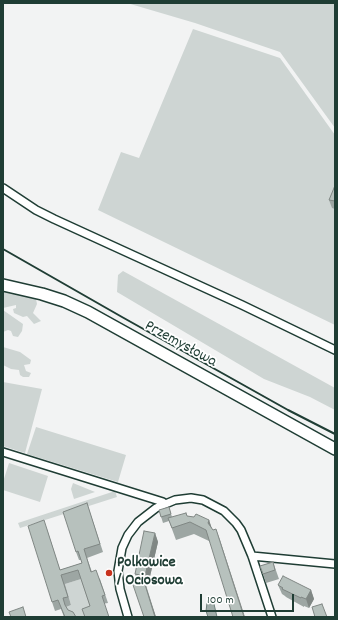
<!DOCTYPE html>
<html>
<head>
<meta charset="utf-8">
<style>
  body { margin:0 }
  #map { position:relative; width:338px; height:620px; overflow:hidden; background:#f2f3f3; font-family:Dekko,sans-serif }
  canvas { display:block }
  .frame { position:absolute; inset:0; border:4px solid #1f3d34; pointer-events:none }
  .scale { position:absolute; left:200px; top:594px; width:94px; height:18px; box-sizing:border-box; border:2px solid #1f3d34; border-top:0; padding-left:5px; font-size:12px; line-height:14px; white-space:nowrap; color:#1f3d34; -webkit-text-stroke:3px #fff; paint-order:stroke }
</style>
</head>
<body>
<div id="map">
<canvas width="338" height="620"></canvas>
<div class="frame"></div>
<div class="scale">100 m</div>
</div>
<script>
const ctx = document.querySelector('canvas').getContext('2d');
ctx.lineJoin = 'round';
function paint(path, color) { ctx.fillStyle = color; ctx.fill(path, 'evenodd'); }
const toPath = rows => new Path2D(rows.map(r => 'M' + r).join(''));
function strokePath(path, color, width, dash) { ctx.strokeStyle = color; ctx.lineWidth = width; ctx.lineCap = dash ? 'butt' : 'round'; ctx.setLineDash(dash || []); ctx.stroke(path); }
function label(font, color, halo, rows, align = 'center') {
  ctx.font = font + ' Dekko,sans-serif'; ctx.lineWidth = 3.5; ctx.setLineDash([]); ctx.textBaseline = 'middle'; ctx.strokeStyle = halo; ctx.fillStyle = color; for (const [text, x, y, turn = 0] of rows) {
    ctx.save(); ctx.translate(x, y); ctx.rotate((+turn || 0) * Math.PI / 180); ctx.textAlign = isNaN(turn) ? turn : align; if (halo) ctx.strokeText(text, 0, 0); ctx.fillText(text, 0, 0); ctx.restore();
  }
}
paint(toPath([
  [127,3,335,3,335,128,280,52,195,23],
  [193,29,280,58,335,135,335,325,98,210,121,152,139,158],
  [123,271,335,388,335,410,310,397,264,379,117,292,118,275],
  [3,288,35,294,37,304,33,313,41,321,34,324,27,316,23,317,14,313,13,309,16,308,16,305,3,308],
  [3,310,23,324,22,331,18,337,13,336,11,331,8,330,3,332],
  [3,347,20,352,31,360,30,364,24,365,26,371,31,373,29,377,23,377,20,375,19,370,11,369,3,365],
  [3,382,42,389,25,453,3,446],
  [36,427,126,455,118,482,27,454],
  [9,463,48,476,40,502,3,490,3,482],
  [73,483,95,492,74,499,71,489],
  [115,491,117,497,20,528,18,523],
  [87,577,91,608,87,617,70,617,66,607,71,605,65,584]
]), '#ced5d3');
const water = toPath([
  [211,601,214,604,217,617,208,617,206,611,207,603,211,601]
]);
paint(water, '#a1adaa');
strokePath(water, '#6d807b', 1);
const street = toPath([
  [3,188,36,210,54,219,242,305,335,350],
  [3,452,163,502,164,504],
  [252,556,335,564],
  [128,617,120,589,118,571,122,548,128,535,138,522,156,508,175,500,191,498,203,500,224,511,236,523,241,530,252,556,272,617]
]);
const secondary = toPath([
  [3,285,42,294,64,301,88,312,335,449]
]);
strokePath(street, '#1f3d34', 10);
strokePath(secondary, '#1f3d34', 14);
strokePath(street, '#fff', 7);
strokePath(secondary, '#fff', 11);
strokePath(toPath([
  [3,249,122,317,288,410,335,434]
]), '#1f3d34', 2);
paint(toPath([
  [335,189,335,209,332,208,329,200],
  [87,503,103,552,87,558,92,572,100,579,108,603,90,606,81,579,65,584,71,605,66,607,68,610,76,617,64,617,61,609,55,611,52,602,47,529,60,570,82,563,81,560,79,560,76,552],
  [169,507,172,517,187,516,209,520,212,529,220,540,209,541,194,534,176,540,169,521,163,523,159,510],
  [155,533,158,542,148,585,146,585,156,617,144,617,137,580,135,574],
  [273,562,279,579,266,583,260,566],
  [278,585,311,590,314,599,309,608,304,606,304,607,286,597,285,596,282,594]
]), '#9da6a3');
paint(toPath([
  [209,520,213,532,208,523],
  [216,529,220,540,245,617,244,617],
  [155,533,158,542,148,585,145,576],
  [143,578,156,617,155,617],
  [311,590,314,599,309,608,306,599]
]), '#808784');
const building = toPath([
  [334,188,335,189,335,201,329,200,334,188],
  [87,503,100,544,84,549,91,572,96,570,105,595,102,596,109,617,85,617,82,609,90,606,78,570,61,575,68,597,63,598,65,605,68,610,73,612,76,617,65,617,58,600,52,602,28,526,44,520,60,570,82,563,78,551,76,552,63,512,87,503],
  [169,507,171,514,161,517,159,510,169,507],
  [186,513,187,516,194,517,196,514,209,520,208,523,213,530,216,529,244,617,233,617,206,530,190,522,172,528,168,518,186,513],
  [144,531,155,533,145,576,135,574,144,531],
  [273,562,275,570,263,574,260,566,273,562],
  [283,576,311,590,306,599,301,597,301,598,282,589,283,588,278,585,283,576],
  [143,578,155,617,144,617,132,582,143,578],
  [322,604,327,617,315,617,312,607,322,604],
  [23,607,26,617,11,617,9,612,23,607]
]);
paint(building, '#b7c1bd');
strokePath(building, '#808784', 1);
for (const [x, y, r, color] of [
  [109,573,4,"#c8321e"]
]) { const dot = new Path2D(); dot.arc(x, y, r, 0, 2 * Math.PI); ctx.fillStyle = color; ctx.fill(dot); strokePath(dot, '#fff', 1.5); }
label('16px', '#1f3d34', '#fff', [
  ["Przemysłowa",180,345,29]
]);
label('bold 16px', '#1f3d34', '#fff', [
  ["Polkowice",117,564],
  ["/ Ociosowa",117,582]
], 'left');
</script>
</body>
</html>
